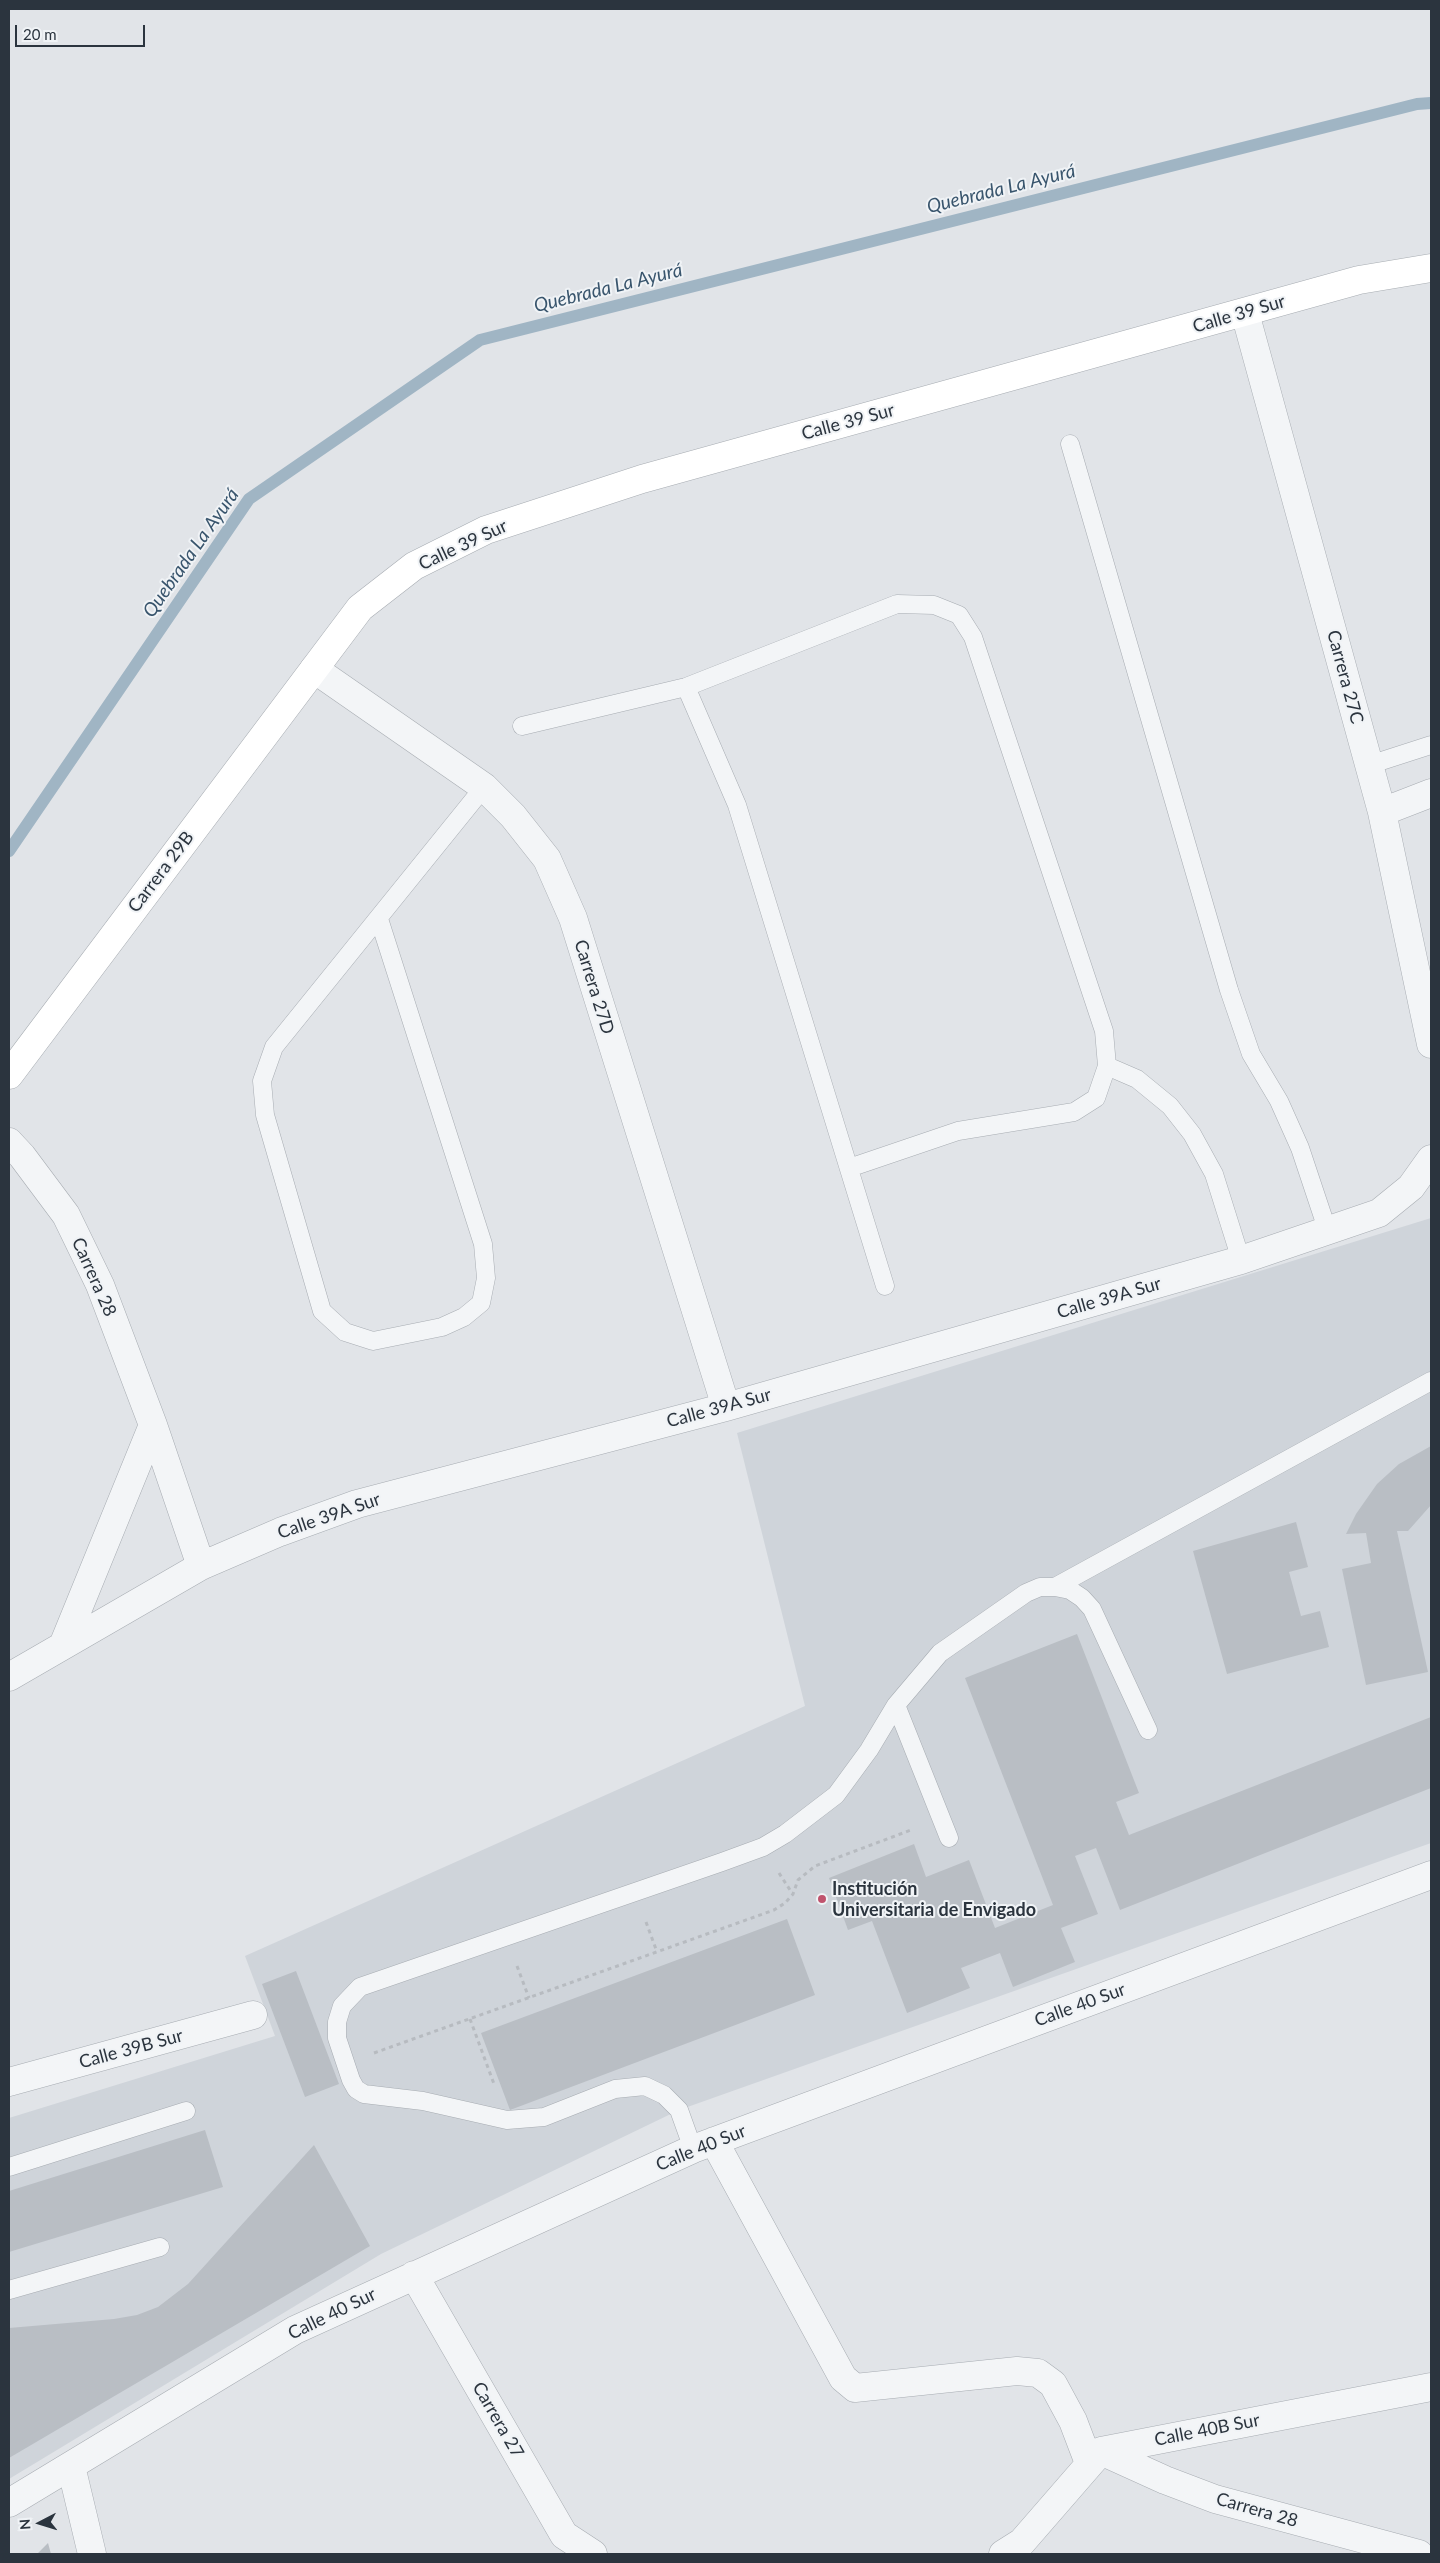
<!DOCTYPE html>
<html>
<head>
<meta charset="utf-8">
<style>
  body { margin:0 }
  #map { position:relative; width:1440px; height:2563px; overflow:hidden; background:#e1e4e8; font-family:Lato,sans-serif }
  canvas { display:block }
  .frame { position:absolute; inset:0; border:10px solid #2b343e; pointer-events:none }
  .north { position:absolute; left:15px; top:2498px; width:50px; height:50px; -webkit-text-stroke:4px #f0f3f6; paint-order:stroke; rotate:265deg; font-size:14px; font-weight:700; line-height:20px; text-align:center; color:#2b343e }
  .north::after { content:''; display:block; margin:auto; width:18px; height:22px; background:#2b343e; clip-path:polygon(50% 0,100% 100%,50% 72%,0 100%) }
  .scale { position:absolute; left:15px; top:25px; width:130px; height:22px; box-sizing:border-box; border:2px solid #2b343e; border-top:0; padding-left:6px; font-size:15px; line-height:18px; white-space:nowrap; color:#2b343e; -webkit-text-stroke:4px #f0f3f6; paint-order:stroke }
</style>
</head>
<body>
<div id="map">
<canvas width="1440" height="2563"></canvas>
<div class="frame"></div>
<div class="north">N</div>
<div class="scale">20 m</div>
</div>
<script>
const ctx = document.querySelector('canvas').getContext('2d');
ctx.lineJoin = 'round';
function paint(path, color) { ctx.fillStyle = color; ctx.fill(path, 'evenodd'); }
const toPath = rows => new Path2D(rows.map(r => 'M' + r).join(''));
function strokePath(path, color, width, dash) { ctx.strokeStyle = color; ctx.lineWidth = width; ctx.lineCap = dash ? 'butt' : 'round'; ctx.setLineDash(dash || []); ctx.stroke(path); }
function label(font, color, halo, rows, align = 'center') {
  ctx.font = font + ' Lato,sans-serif'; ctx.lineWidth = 4; ctx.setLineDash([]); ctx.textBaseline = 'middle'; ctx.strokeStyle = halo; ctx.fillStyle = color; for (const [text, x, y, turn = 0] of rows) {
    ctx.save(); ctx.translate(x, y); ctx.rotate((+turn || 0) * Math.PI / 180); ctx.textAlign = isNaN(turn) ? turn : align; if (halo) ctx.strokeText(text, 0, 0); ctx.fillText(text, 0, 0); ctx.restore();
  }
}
paint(toPath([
  [1431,1218,1431,1843,679,2110,381,2254,9,2479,9,2118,275,2036,245,1956,805,1706,737,1433]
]), '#cfd4da');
strokePath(toPath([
  [9,851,249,499,480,340,1417,104,1431,103]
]), '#a0b5c4', 12);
paint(toPath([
  [1431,1446,1431,1505,1408,1531,1397,1531,1428,1672,1366,1685,1342,1569,1371,1563,1366,1533,1346,1534,1356,1514,1377,1484,1399,1464],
  [1296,1522,1308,1567,1289,1572,1301,1616,1320,1611,1329,1647,1227,1674,1193,1551],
  [1077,1634,1139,1793,1116,1802,1129,1835,1431,1717,1431,1788,1120,1910,1096,1848,1075,1856,1098,1914,1061,1928,1075,1962,1013,1987,1000,1953,961,1968,970,1988,907,2013,872,1921,848,1930,829,1878,914,1844,926,1877,969,1860,995,1928,1053,1905,965,1678],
  [787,1919,815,1995,510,2110,481,2033],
  [296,1971,339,2084,305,2097,262,1984],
  [205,2130,223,2187,9,2252,9,2191],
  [314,2145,370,2246,9,2458,9,2328,114,2319,137,2315,158,2307,188,2284],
  [48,2543,51,2554,37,2554]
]), '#b9bec4');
const lane = toPath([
  [1070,444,1229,990,1251,1054,1279,1101,1300,1148,1328,1232],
  [686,687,737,805,885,1286],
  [522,726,686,687,897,604,934,605,959,615,973,637,1104,1031,1107,1066,1096,1098,1074,1112,958,1131,849,1168],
  [1369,765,1431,745],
  [379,919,483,1244,486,1278,481,1303,464,1317,442,1327,373,1341,345,1332,322,1311,265,1115,262,1081,274,1047,484,787],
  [1107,1066,1137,1079,1170,1106,1192,1134,1214,1174,1241,1260],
  [1055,1587,1431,1381],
  [896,1705,949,1838],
  [693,2149,679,2110,664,2095,645,2086,615,2089,544,2117,507,2120,423,2101,364,2094,356,2089,351,2080,337,2038,337,2022,342,2006,360,1987,722,1862,763,1847,785,1834,836,1795,869,1750,896,1705,940,1653,1026,1593,1040,1587,1055,1587,1070,1590,1082,1598,1092,1609,1148,1730],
  [9,2167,186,2111],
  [9,2290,160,2247]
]);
const street = toPath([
  [1245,313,1382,812,1431,1044],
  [314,669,484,787,513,816,547,859,573,918,726,1407],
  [1382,812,1431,793],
  [9,1142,22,1156,66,1215,100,1285,153,1425,201,1566],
  [64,1643,153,1425],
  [9,1677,201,1566,280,1532,357,1504,726,1407,1241,1260,1379,1213,1411,1187,1431,1159],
  [9,2082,253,2015],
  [714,2141,843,2378,855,2388,1017,2371,1038,2373,1053,2384,1073,2421,1089,2463],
  [414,2275,564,2535,593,2554],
  [1101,2451,1165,2480,1215,2499,1419,2554],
  [71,2466,92,2554],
  [9,2503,295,2330,693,2149,1431,1875],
  [1003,2554,1022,2542,1101,2451,1431,2387]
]);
const secondary = toPath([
  [9,1075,360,608,414,566,486,530,642,479,1359,280,1431,268]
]);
strokePath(lane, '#a7acb2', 19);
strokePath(street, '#a7acb2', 29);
strokePath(secondary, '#a7acb2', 29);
strokePath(toPath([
  [779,1873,792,1893],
  [646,1922,657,1952],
  [517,1966,529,1998],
  [470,2019,494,2084],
  [374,2053,774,1910,785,1903,793,1894,798,1880,815,1866,911,1830]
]), '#b7bbc0', 3, [4, 4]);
strokePath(lane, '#f3f5f7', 18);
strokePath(street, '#f3f5f7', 28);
strokePath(secondary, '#fff', 28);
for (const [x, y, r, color] of [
  [822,1899,5,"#c0536d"]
]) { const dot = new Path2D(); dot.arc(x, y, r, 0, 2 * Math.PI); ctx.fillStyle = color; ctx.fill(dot); strokePath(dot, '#f0f3f6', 2); }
label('18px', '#2b343e', '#f0f3f6', [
  ["Calle 39 Sur",1239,314,-16],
  ["Calle 39 Sur",848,422,-15],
  ["Calle 39 Sur",463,545,-25],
  ["Carrera 27C",1345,677,75],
  ["Carrera 29B",161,872,-53],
  ["Carrera 27D",594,987,73],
  ["Carrera 28",94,1277,66],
  ["Calle 39A Sur",1109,1298,-16],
  ["Calle 39A Sur",719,1408,-15],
  ["Calle 39A Sur",329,1516,-19],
  ["Calle 40 Sur",1080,2005,-20],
  ["Calle 39B Sur",131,2049,-15],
  ["Calle 40 Sur",701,2148,-22],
  ["Calle 40 Sur",332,2314,-26],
  ["Carrera 27",498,2420,60],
  ["Calle 40B Sur",1207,2430,-11],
  ["Carrera 28",1257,2510,16]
]);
label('bold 18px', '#2b343e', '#f0f3f6', [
  ["Institución",832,1889],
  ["Universitaria de Envigado",832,1910]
], 'left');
label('italic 19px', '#39556d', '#f0f3f6', [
  ["Quebrada La Ayurá",1001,189,-14],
  ["Quebrada La Ayurá",608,288,-14],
  ["Quebrada La Ayurá",191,553,-55]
]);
</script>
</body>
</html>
